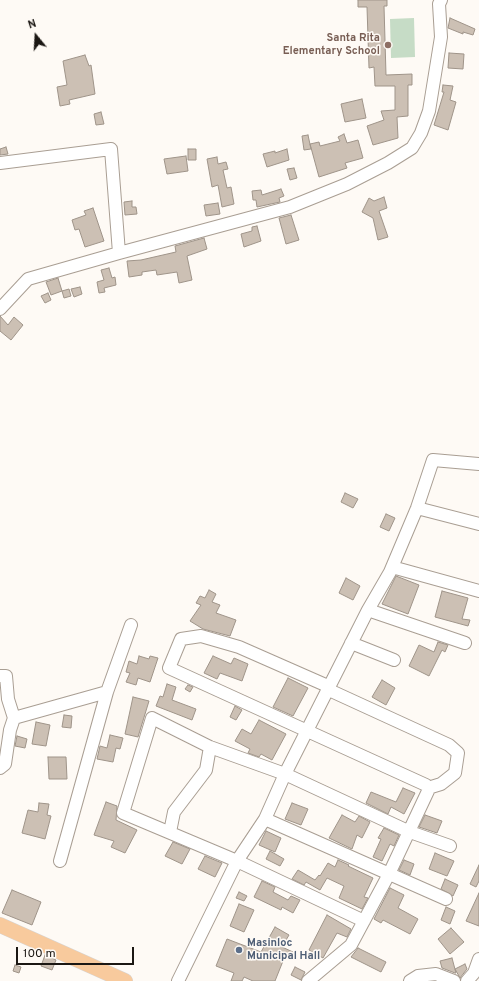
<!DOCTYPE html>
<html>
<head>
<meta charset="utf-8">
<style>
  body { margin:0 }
  #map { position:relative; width:479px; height:981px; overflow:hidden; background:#fefaf5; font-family:Overpass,sans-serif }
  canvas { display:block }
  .north { position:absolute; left:16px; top:16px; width:40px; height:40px; -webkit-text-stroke:3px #fefaf5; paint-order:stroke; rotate:342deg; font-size:11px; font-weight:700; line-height:16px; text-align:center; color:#1b1713 }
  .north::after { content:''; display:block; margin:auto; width:14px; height:18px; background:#1b1713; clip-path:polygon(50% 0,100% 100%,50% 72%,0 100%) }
  .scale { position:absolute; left:16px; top:947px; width:118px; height:18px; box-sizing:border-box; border:2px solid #1b1713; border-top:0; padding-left:5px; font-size:12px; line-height:14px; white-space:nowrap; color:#1b1713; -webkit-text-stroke:3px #fefaf5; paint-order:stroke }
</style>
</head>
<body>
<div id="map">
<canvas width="479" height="981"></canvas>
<div class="north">N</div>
<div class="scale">100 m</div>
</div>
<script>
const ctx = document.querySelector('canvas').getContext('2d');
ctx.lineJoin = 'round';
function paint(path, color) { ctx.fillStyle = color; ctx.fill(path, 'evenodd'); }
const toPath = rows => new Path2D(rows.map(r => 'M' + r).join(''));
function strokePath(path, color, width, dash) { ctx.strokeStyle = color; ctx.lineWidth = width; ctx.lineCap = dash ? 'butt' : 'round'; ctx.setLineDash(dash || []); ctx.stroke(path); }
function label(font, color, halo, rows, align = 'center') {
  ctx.font = font + ' Overpass,sans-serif'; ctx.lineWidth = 3; ctx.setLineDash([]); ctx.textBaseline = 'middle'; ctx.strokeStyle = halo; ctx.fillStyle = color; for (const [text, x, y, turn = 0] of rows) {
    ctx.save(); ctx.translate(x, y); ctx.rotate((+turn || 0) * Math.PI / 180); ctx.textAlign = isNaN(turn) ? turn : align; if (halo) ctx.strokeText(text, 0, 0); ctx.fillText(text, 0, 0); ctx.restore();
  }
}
paint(toPath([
  [414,18,415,57,391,58,390,19]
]), '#c6dcc6');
const building = toPath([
  [358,0,387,0,387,6,384,6,386,75,412,74,412,85,408,85,408,116,397,117,398,138,373,145,367,126,384,120,381,111,395,110,395,86,375,86,374,67,369,68,367,7,358,7,358,0],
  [450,18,475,29,473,35,463,32,463,34,448,28,450,18],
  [449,53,464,54,463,69,448,68,449,53],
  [85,55,89,66,91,65,95,94,69,100,70,104,60,106,57,87,67,85,63,61,85,55],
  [443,85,453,86,450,100,456,102,448,130,434,125,444,92,442,92,443,85],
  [362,99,366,118,345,122,341,104,362,99],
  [101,112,104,124,96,125,94,114,101,112],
  [344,134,347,143,358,140,363,158,345,163,347,168,319,177,310,144,319,142,320,146,340,141,338,137,344,134],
  [308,135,311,149,304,150,302,136,308,135],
  [6,147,8,154,0,155,0,149,6,147],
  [188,149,196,149,196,160,188,160,188,149],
  [287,149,289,160,267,167,263,154,275,151,275,153,287,149],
  [186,156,188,171,167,174,164,159,186,156],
  [217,157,218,164,226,162,228,169,223,170,227,188,231,187,234,204,222,207,218,185,212,187,207,159,217,157],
  [294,168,297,178,290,180,287,169,294,168],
  [281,189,284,196,279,198,280,202,257,207,256,200,253,200,252,191,261,190,262,195,281,189],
  [384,197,387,208,379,211,388,237,378,240,373,218,362,212,369,198,374,201,384,197],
  [132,201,132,207,136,207,137,214,125,215,124,202,132,201],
  [218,203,220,214,206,216,204,205,218,203],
  [93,208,104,241,85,247,79,229,75,230,72,220,86,215,84,211,93,208],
  [291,215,299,240,286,244,279,218,291,215],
  [257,226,261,241,244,247,241,234,252,231,252,227,257,226],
  [204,238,207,249,187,256,192,280,179,283,177,272,157,275,156,270,142,272,142,275,129,277,127,261,141,260,176,252,175,246,204,238],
  [109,268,112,278,115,277,116,285,104,288,105,292,99,293,97,282,104,280,101,270,109,268],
  [58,278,62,291,69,289,71,296,64,298,62,291,51,295,46,282,58,278],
  [80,287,82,294,74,297,71,289,80,287],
  [48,293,51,300,45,303,41,296,48,293],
  [0,316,8,325,14,317,23,325,11,340,0,331,0,316],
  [345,493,358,499,353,508,341,502,345,493],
  [386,514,395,518,389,531,380,527,386,514],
  [396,576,419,585,408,614,382,604,396,576],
  [346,578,360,586,353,600,339,593,346,578],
  [209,590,216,594,212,602,220,605,216,613,236,620,230,636,203,629,190,621,201,605,196,603,200,596,205,598,209,590],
  [442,591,468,598,462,619,470,620,468,626,435,617,442,591],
  [438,642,448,645,445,652,442,650,429,676,409,666,419,645,434,652,438,642],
  [139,656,149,659,150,656,158,658,150,682,138,678,136,685,126,682,130,673,126,672,129,661,137,664,139,656],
  [213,656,231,664,234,658,248,664,242,681,220,673,217,679,204,673,213,656],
  [288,678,308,688,293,716,273,707,288,678],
  [382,680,395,688,386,705,372,697,382,680],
  [167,684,176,687,172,700,196,709,192,720,156,706,160,696,163,697,167,684],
  [188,685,193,687,190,692,185,689,188,685],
  [133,697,149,701,138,737,125,734,133,697],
  [235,706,242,710,236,720,230,717,235,706],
  [64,715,72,716,71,728,62,727,64,715],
  [259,720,286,734,272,760,261,754,259,757,248,753,250,749,235,741,242,729,251,734,259,720],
  [36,722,50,725,46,746,32,744,36,722],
  [110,735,123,738,120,749,116,748,113,762,97,759,100,746,107,748,110,735],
  [17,736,27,739,25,748,15,746,17,736],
  [48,757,66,757,67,779,49,779,48,757],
  [403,788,415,793,404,814,391,807,388,814,366,803,371,792,396,802,403,788],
  [106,802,117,806,116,820,137,830,125,853,111,847,114,841,94,835,106,802],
  [39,803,49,804,47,815,51,816,45,839,22,833,28,810,38,812,39,803],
  [292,803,308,809,301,825,285,819,292,803],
  [342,815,355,822,359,816,370,822,362,838,357,835,352,849,329,838,342,815],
  [425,815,442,821,437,833,419,827,425,815],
  [384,828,399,835,394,846,390,844,382,861,373,857,381,839,378,838,384,828],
  [266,831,281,838,275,852,259,845,266,831],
  [173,842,190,849,182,864,165,856,173,842],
  [270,851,284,859,280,866,266,859,270,851],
  [435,853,454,861,447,876,429,869,435,853],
  [205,856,222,863,215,877,198,869,205,856],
  [338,860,349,865,348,866,373,878,364,897,368,898,362,909,339,898,344,886,327,878,320,890,306,882,304,885,292,879,298,870,315,880,319,875,320,876,328,863,335,867,338,860],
  [404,860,414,864,410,875,399,870,404,860],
  [479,865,479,881,476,887,470,884,479,865],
  [445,879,458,885,453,896,441,889,445,879],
  [262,881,275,887,273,892,288,900,291,896,300,900,293,913,282,907,281,910,254,897,262,881],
  [390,888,404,895,398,908,418,919,410,934,383,920,381,923,374,919,390,888],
  [12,890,41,902,32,925,2,913,12,890],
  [239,892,247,896,244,901,236,898,239,892],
  [479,893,479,926,466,921,479,893],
  [239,904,254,910,244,932,230,926,239,904],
  [446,907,455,911,450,924,441,920,446,907],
  [327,915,351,929,347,937,337,933,323,958,309,950,327,915],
  [275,927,289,935,282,947,293,952,290,958,285,956,275,981,253,981,244,977,242,981,231,981,234,973,216,966,227,939,261,952,275,927],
  [451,928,464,942,450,954,438,939,451,928],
  [358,948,386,962,381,972,351,957,358,948],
  [45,955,56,960,52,970,41,966,45,955],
  [452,958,456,973,455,973,442,968,440,961,452,958],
  [465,964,467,969,460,978,455,969,465,964],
  [15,965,21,967,19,973,13,971,15,965],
  [295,967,305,972,301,980,291,975,295,967]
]);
paint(building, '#ccc0b4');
strokePath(building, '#9f9489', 1);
const minor = toPath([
  [0,163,111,149,119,253],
  [0,309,28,279,119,253,290,207,347,184,388,163,412,148,421,133,429,111,441,37,439,4,441,0],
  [417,508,479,524],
  [392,567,479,591],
  [368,610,465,643],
  [351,643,394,660],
  [0,676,6,676,8,699,14,718],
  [329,690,449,745,458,753,455,773,441,784,428,788],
  [0,768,5,764,10,730,14,718,107,692],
  [265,819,446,899],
  [170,832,174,812,206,770,210,747],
  [60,861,107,692,131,625],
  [364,921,237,861,123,813,152,718,210,747,285,774,410,832,450,846],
  [178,981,237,861,265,819,285,774,368,610,390,572,417,508,433,460,479,464],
  [308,981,351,945,389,874,428,791,428,788,426,785,169,668,181,639,201,636,239,647,330,687],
  [410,981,418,976,436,974,454,981],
  [467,981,474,973,479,959]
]);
const major = toPath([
  [0,925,125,981]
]);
strokePath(minor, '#a99e93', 14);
strokePath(major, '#d6d5d5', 16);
strokePath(minor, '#fff', 12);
strokePath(major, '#f8ca9d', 15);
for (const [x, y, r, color] of [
  [388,45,4,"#8d6e63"],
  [239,950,4,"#5c6f8a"]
]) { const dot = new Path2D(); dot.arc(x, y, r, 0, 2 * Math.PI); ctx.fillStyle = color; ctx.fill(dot); strokePath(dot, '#fefaf5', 1.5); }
label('bold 11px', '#785e54', '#fefaf5', [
  ["Santa Rita",380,39],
  ["Elementary School",380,52]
], 'right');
label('bold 11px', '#4e5e75', '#fefaf5', [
  ["Masinloc",247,944],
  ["Municipal Hall",247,957]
], 'left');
</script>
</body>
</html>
